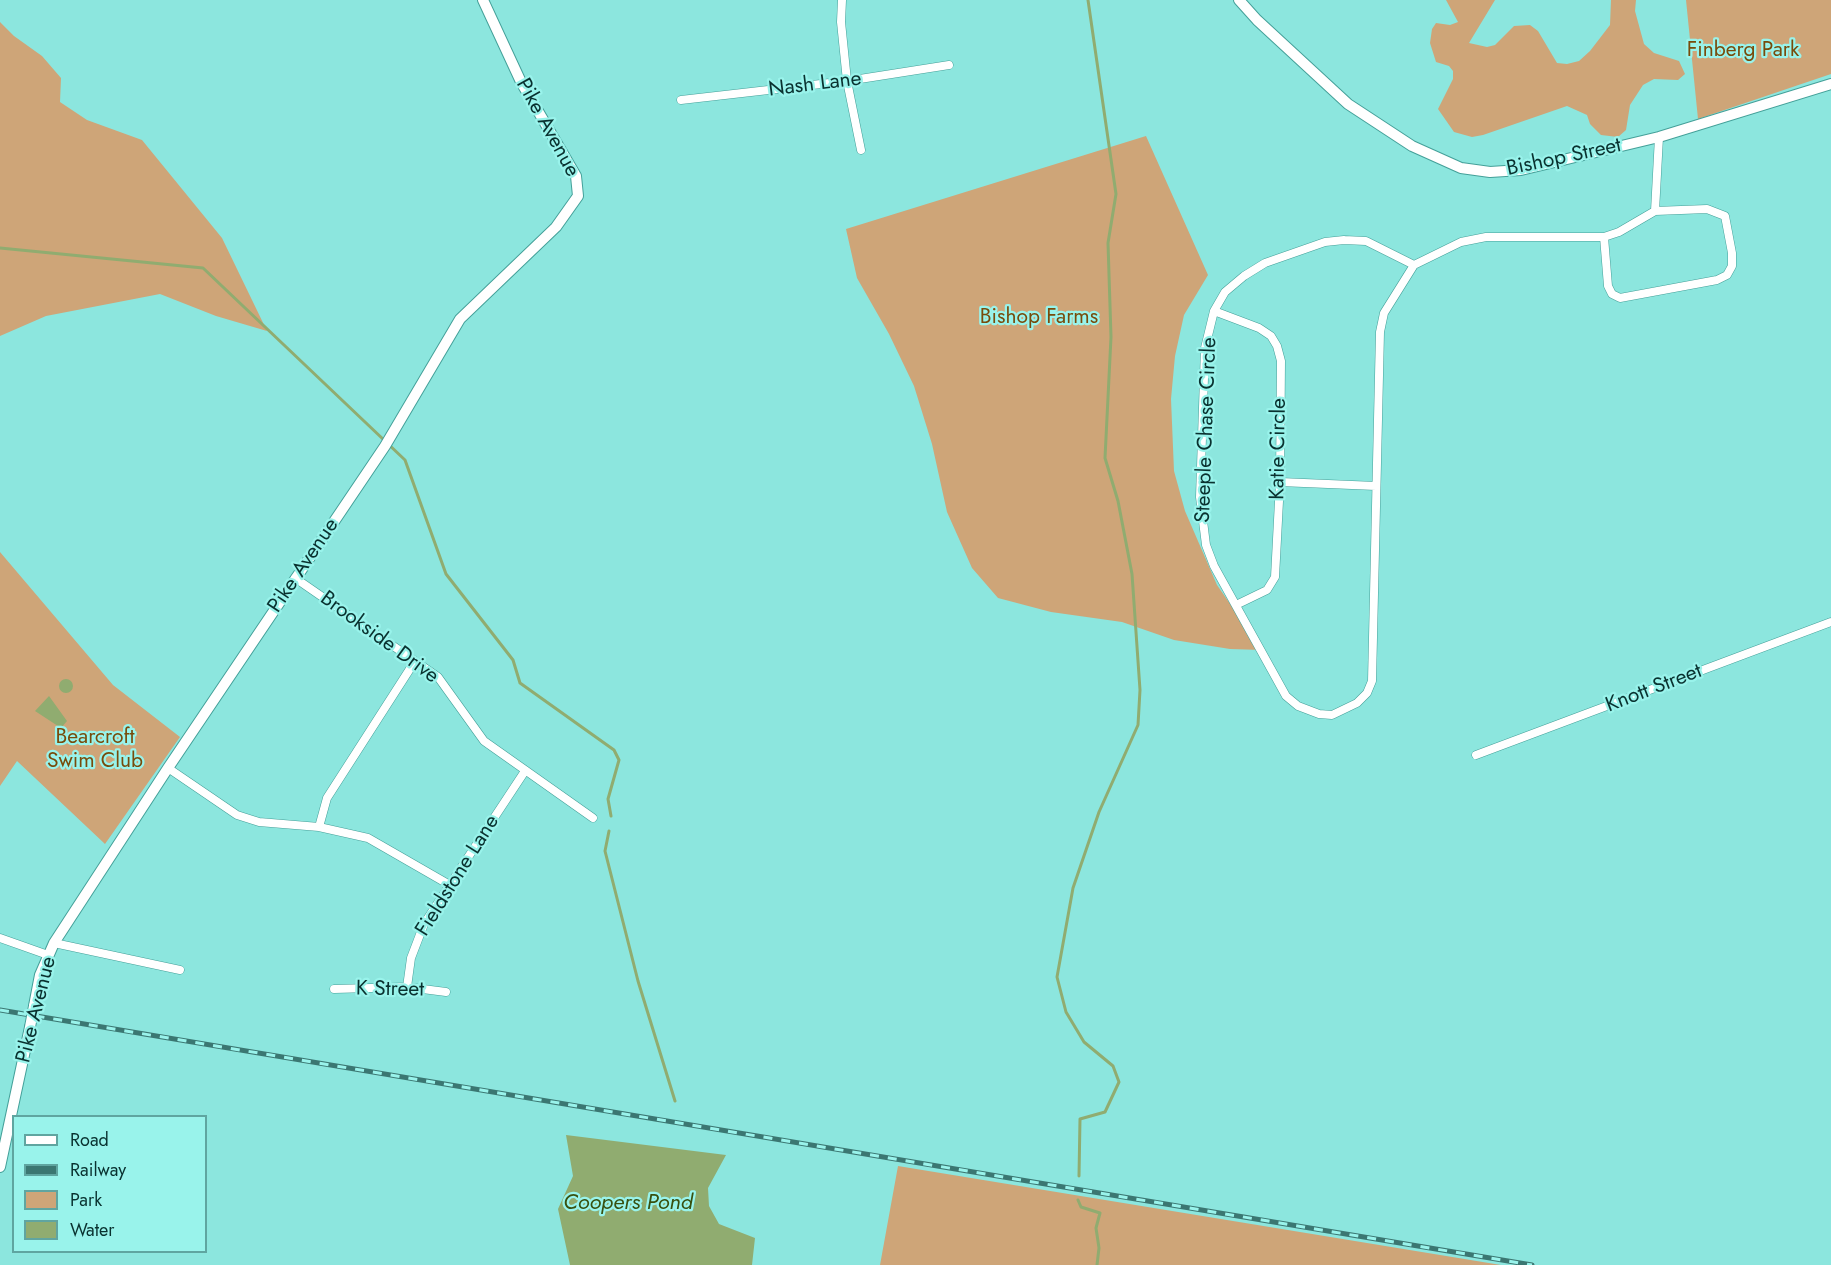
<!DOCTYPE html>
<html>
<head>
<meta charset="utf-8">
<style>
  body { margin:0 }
  #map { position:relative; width:1831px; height:1265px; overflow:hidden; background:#8ce6de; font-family:Jost,sans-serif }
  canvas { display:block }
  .legend { position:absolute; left:12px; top:1115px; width:195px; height:138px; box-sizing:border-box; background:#99f3eb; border:2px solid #5fa5a0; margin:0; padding:8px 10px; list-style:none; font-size:18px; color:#09312f }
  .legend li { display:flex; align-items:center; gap:12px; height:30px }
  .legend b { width:30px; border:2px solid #5fa5a0 }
</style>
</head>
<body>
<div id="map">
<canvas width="1831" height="1265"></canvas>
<ul class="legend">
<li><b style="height:8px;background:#fff"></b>Road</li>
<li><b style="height:8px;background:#3b7772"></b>Railway</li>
<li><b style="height:16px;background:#cea578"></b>Park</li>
<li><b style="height:16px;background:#90ac70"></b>Water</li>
</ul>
</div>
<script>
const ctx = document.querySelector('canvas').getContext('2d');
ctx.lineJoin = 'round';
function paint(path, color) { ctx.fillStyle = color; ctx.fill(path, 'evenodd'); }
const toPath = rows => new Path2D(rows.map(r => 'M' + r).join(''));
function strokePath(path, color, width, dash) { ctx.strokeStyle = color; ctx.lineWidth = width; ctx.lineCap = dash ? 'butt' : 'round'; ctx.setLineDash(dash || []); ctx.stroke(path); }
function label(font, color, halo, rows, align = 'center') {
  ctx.font = font + ' Jost,sans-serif'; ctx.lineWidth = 4.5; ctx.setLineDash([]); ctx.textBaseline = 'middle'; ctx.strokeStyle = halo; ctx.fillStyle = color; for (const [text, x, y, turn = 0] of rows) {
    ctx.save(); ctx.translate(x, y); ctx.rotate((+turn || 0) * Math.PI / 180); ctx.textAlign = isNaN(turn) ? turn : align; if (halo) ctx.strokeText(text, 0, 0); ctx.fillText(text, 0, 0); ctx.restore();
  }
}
paint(toPath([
  [1446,0,1495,0,1469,43,1487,47,1495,45,1514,26,1530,25,1538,31,1557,63,1567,64,1579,61,1590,51,1610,25,1611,0,1636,0,1635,11,1644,44,1654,53,1679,61,1685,74,1678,80,1654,79,1643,85,1630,105,1626,130,1618,137,1601,135,1590,124,1587,115,1567,106,1483,135,1472,137,1454,132,1438,109,1453,79,1453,71,1449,66,1436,62,1430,43,1432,29,1436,23,1450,25,1458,22],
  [1686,0,1831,0,1831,74,1698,119],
  [0,22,14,36,42,56,61,78,60,102,87,120,142,140,222,238,267,331,216,316,160,294,46,316,0,336],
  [1146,136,1208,275,1184,315,1175,356,1171,399,1174,471,1185,511,1217,585,1262,650,1230,649,1174,640,1122,622,1051,612,998,598,972,568,947,512,932,444,914,386,889,334,857,278,846,229],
  [0,552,113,685,180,737,105,844,17,761,0,786],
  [898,1166,1501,1265,880,1265]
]), '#cea578');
paint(toPath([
  '59 686a7 7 0 1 1 14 0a7 7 0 1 1-14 0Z',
  [49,696,67,721,61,728,35,711],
  [566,1135,726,1155,708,1188,709,1206,719,1224,755,1238,752,1265,570,1265,558,1209,573,1176]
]), '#90ac70');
strokePath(toPath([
  [0,248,203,268,405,460,446,574,513,660,520,683,614,750,619,760,608,799,611,816],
  [609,831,605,851,638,981,675,1101],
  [1079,1176,1080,1119,1105,1112,1119,1082,1113,1066,1084,1042,1066,1012,1057,977,1073,888,1099,812,1138,725,1140,690,1132,574,1118,501,1105,458,1111,337,1108,243,1116,194,1088,0],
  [1078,1200,1081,1207,1100,1213,1096,1228,1099,1248,1097,1265]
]), '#90ac70', 3);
const street = toPath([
  [842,0,841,22,847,81,861,150],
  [681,100,847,81,949,65],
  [1604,237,1608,286,1612,294,1620,298,1717,280,1727,275,1732,266,1732,253,1725,216,1707,209,1655,211],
  [1344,240,1366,241,1414,265,1384,313,1380,332,1372,681,1367,693,1357,703,1332,715,1319,714,1298,706,1286,696,1214,566,1206,545,1200,497,1205,348,1214,311,1225,292,1244,276,1265,263,1325,242,1344,240],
  [1414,265,1461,242,1486,237,1604,237,1619,232,1655,211,1659,137],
  [1214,311,1259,328,1271,336,1277,346,1281,361,1280,482,1275,577,1267,590,1236,605],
  [1280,482,1376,486],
  [295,578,438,677,484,741,593,818],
  [1476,755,1831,622],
  [168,768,237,815,259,822,319,827,368,838,448,884],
  [319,827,327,798,415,661],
  [0,938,48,955],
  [54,943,180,970],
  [407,987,411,958,424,924,525,771],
  [334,989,407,987,446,992]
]);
const secondary = toPath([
  [1239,0,1257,20,1348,104,1412,146,1461,168,1490,172,1521,170,1659,137,1831,84],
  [34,1006,40,975,54,943,168,768,385,446,460,319,556,227,578,196,576,176,521,82,483,0],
  [0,1167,30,1027]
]);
strokePath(street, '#44a099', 9);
strokePath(secondary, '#44a099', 12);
strokePath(street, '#fff', 8);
strokePath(secondary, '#fff', 10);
const rail = toPath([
  [0,1010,1532,1265]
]);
strokePath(rail, '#3b7772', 5);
strokePath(rail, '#99f3eb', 3, [9]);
const secondaryBridge = toPath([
  [30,1027,34,1006]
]);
strokePath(secondaryBridge, '#44a099', 12, []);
strokePath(secondaryBridge, '#fff', 10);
label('21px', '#784b0b', '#99f3eb', [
  ["Finberg Park",1743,51],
  ["Bishop Farms",1039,318],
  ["Bearcroft",95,738],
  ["Swim Club",95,762]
]);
label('21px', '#09312f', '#99f3eb', [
  ["Nash Lane",815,85,-7],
  ["Pike Avenue",547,128,61],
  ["Bishop Street",1564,158,-12],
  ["Steeple Chase Circle",1207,430,-88],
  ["Katie Circle",1279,449,-89],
  ["Pike Avenue",304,566,-56],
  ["Brookside Drive",379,638,36],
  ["Knott Street",1654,689,-21],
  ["Fieldstone Lane",458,876,-58],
  ["K Street",390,990,1],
  ["Pike Avenue",37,1010,-76]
]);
label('italic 22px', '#38500f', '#99f3eb', [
  ["Coopers Pond",628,1204]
]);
</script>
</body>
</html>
